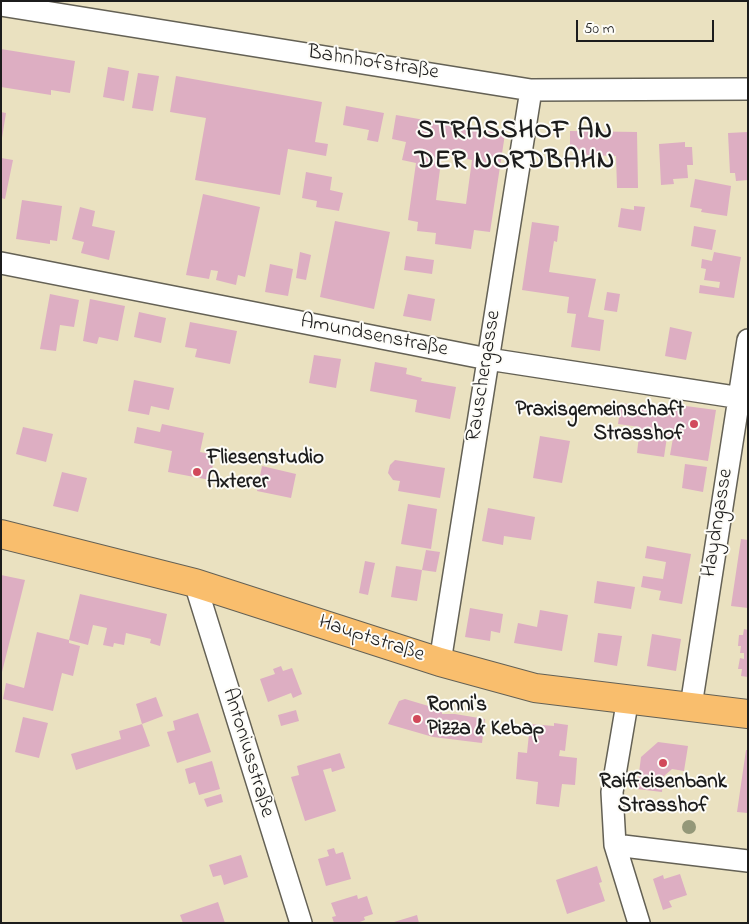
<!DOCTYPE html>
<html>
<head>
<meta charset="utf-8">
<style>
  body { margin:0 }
  #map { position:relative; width:749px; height:924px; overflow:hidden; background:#eae1c0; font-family:"Indie Flower",sans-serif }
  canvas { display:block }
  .frame { position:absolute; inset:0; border:2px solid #1c1c1c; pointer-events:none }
  .scale { position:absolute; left:576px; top:20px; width:138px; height:22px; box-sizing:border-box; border:2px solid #1c1c1c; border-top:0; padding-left:6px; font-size:15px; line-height:18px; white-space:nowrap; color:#1c1c1c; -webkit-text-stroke:4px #fdfcf7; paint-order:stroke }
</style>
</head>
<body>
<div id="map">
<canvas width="749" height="924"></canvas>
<div class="frame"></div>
<div class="scale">50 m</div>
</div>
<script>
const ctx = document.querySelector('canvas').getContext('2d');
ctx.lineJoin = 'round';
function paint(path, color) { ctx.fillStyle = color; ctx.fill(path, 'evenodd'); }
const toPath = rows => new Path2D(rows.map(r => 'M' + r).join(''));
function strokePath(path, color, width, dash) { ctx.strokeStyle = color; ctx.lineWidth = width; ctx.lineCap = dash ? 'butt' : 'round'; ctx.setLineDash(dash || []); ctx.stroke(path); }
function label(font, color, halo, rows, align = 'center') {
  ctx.font = font + ' "Indie Flower",sans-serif'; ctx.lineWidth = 4; ctx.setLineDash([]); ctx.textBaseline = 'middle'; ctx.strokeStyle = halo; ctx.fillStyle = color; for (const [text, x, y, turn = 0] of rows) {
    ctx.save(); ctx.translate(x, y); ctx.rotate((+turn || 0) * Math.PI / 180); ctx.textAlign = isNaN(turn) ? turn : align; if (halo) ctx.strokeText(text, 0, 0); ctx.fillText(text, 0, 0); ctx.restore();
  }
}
paint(toPath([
  [1,49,75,61,70,93,51,90,51,95,1,87],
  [108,67,129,71,124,101,103,97],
  [138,73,159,76,153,111,132,108],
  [176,76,322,102,315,142,328,144,326,156,288,149,280,195,195,180,206,118,170,112],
  [346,106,384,113,378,142,367,140,369,130,343,125],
  [1,112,6,113,2,138,1,138],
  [396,115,505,134,490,232,474,230,471,249,435,244,436,233,417,231,418,222,408,220,416,163,402,160,406,142,392,139],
  [442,154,472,160,466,204,436,200],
  [570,131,637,132,638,188,617,188,616,156,585,155,585,150,570,149],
  [748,132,748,180,736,181,735,173,730,173,728,133],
  [685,142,685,147,692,147,693,165,687,165,688,178,673,179,674,184,661,185,659,144],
  [1,158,13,160,5,199,1,198],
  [306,172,332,177,330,190,343,193,339,211,316,207,317,201,302,198],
  [695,179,731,186,727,216,701,212,702,209,690,207],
  [203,194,260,207,245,277,238,275,236,285,216,280,218,271,211,270,209,279,186,275],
  [22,200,62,206,57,241,50,240,50,244,16,239],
  [634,206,645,207,641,231,618,227,621,208,634,210],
  [80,207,95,211,92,226,115,231,109,260,81,253,84,242,72,239],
  [335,221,390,232,374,309,320,297],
  [532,222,559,226,557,242,554,241,549,272,596,279,588,317,604,320,600,351,571,347,576,314,567,313,569,297,522,290],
  [694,226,716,230,712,250,691,246],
  [300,252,311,255,306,280,296,278],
  [714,252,741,257,734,298,699,293,700,285,719,288,720,282,704,280,706,269,701,268,702,259,712,261],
  [406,256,434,260,432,274,404,270],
  [270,264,293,269,288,296,265,292],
  [607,292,620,294,617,312,604,310],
  [50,294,79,300,74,327,60,325,56,351,40,349],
  [408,294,435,299,431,321,403,316],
  [90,299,125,306,118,341,99,337,97,344,83,341],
  [139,312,166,318,161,343,134,337],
  [190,322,237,331,230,364,195,357,197,349,185,347],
  [670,327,692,332,686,360,665,356],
  [314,355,341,359,336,388,309,383],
  [375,362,407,368,406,374,422,378,421,381,456,387,450,419,415,412,417,400,370,391],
  [134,380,174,388,169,410,151,406,149,415,128,411],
  [621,403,676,411,678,405,716,410,708,461,670,455,673,438,667,437,664,457,637,453,640,427,618,424],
  [162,424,204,433,200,452,215,455,210,480,168,472,172,451,134,443,137,427,160,432],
  [23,427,53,434,46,462,16,454],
  [540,436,570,441,562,483,533,478],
  [395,460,445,468,440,498,398,491,400,481,393,480,388,473,390,465],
  [685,464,707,467,703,492,682,488],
  [262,466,296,474,291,498,257,491],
  [62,472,87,478,78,512,53,506],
  [408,504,437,509,431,549,401,544],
  [488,508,535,517,531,540,504,536,503,545,482,541],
  [741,539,748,540,748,608,731,606],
  [647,546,691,554,682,604,659,600,661,591,641,587,643,576,663,579,666,562,645,558],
  [426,550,440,552,436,572,422,570,417,601,391,597,396,566,422,570],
  [365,561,375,563,368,595,359,593],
  [1,575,25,580,2,672,1,672],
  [597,581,635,587,631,609,594,603],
  [80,594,167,614,160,646,150,643,151,639,126,633,124,645,114,643,113,647,103,645,107,628,93,625,88,645,69,640,69,643,80,646,73,676,62,673,53,711,3,699,6,683,24,688,37,632,69,640],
  [470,608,503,614,500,633,491,631,490,641,465,637],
  [540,610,568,615,562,651,514,643,518,623,537,627],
  [744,629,748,630,748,677,741,676,742,669,738,669,740,658,744,659,744,653,740,653,741,646,738,646,739,635,743,635],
  [598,633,622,636,617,666,594,662],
  [652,634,681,639,676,671,647,666],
  [281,666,283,671,292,668,302,694,293,698,291,693,268,702,260,679,275,674,273,669],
  [156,697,163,716,142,724,136,704],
  [405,699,442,710,442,714,455,714,485,719,482,743,433,737,388,724,399,701],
  [296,710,299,721,281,726,278,715],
  [198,713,211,752,177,763,167,732,175,730,173,721],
  [23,717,48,723,39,758,15,752],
  [554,723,568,725,565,751,560,750,559,756,577,758,575,785,562,784,559,807,536,804,538,782,516,779,518,752,527,753,530,724,554,726],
  [142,724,150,746,76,770,71,754,121,739,119,731],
  [658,742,688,746,684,771,672,769,663,777,662,792,637,789,641,757],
  [746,750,748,750,748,813,737,812],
  [340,753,345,768,332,772,331,768,323,770,336,811,305,821,291,777,299,775,297,766],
  [212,761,220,789,199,795,195,782,189,784,185,769],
  [221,794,223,802,207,807,204,799],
  [334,848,336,854,343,852,351,879,326,886,318,859,329,856,327,850],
  [241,855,248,877,224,885,221,875,213,877,209,865],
  [597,866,602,882,599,883,605,901,567,914,556,880],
  [680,874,687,895,669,901,672,907,663,910,653,879,663,875,664,879],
  [357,895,358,899,367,896,373,914,364,917,365,920,357,923,334,923,332,917,336,916,331,903],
  [218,902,225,923,183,923,180,915],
  [417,915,419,923,394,923,394,922]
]), '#ddaec2');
const minor = toPath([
  [1,5,531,90,748,89],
  [1,263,488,359,748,399],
  [195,583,301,923],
  [440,662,531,90],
  [628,698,612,792,615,845,639,923],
  [691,706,748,340],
  [615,845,748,861]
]);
const primary = toPath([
  [1,534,195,583,440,662,535,688,748,714]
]);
strokePath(minor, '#646155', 24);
strokePath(primary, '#646155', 30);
strokePath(minor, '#fff', 21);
strokePath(primary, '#f9be6d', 28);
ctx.fillStyle = '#949879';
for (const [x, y] of [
  [689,827]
]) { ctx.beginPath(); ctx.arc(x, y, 7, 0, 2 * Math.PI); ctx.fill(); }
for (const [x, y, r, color] of [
  [694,424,5,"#d1495b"],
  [197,472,5,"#d1495b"],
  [417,719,5,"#d1495b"],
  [663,763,5,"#d1495b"]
]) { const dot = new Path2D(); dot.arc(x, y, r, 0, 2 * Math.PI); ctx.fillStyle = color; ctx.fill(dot); strokePath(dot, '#fdfcf7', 2); }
label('21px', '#1c1c1c', '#fdfcf7', [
  ["Bahnhofstraße",373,64,9],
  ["Amundsenstraße",374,337,11],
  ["Rauschergasse",485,376,-81],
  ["Haydngasse",719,523,-81],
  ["Hauptstraße",371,640,18],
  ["Antoniusstraße",247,753,73]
]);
label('bold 21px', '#1c1c1c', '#fdfcf7', [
  ["Praxisgemeinschaft",684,412,"right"],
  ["Strasshof",684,436,"right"],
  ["Fliesenstudio",207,460],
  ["Axterer",207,484],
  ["Ronni's",427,707],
  ["Pizza & Kebap",427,731],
  ["Raiffeisenbank",663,784,"center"],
  ["Strasshof",663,808,"center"]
], 'left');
ctx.letterSpacing = '1px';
label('bold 26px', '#1c1c1c', '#fdfcf7', [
  ["STRASSHOF AN",515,133],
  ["DER NORDBAHN",515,163]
]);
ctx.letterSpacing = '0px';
</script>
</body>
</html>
